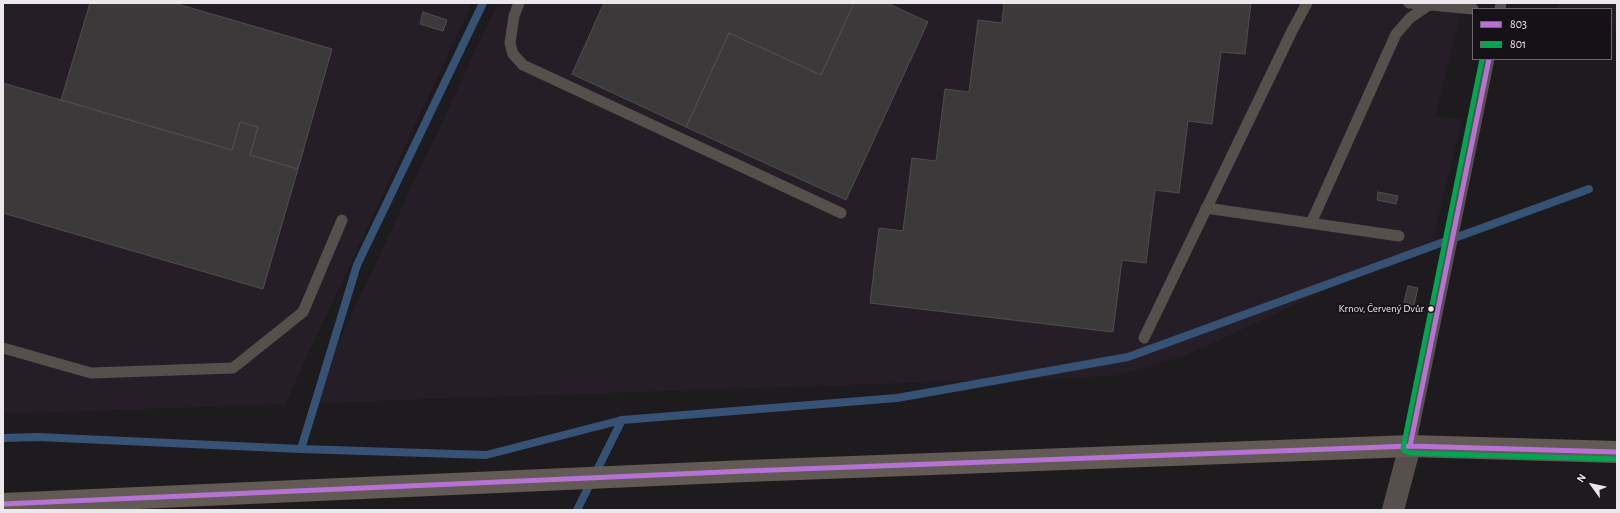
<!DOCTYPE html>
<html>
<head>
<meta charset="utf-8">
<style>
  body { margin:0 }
  #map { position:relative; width:1620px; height:513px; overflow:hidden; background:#1e1b1e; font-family:"Alegreya Sans",sans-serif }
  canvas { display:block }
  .frame { position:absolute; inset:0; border:4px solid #ebe8ec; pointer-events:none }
  .legend { position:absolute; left:1472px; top:8px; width:140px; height:52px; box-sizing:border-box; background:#151116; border:1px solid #6b676c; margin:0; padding:5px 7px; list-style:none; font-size:12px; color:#ebe8ec }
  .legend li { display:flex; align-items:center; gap:8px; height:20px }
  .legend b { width:20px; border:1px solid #6b676c }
  .north { position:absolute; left:1572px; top:465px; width:40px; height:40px; -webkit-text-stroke:3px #151116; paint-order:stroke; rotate:303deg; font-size:11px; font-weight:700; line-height:16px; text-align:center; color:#ebe8ec }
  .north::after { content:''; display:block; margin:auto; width:14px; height:18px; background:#ebe8ec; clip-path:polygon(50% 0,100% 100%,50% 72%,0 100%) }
</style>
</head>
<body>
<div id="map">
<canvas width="1620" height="513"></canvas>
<div class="frame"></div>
<ul class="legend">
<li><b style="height:5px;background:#b673d3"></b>803</li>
<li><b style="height:5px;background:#00a651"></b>801</li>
</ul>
<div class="north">N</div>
</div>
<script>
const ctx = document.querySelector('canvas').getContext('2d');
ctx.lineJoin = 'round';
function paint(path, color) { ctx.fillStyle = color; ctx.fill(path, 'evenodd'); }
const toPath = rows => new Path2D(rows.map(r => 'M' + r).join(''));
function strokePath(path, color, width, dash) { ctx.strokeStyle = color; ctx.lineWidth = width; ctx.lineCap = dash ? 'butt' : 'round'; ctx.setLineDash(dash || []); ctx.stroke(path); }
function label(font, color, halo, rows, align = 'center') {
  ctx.font = font + ' "Alegreya Sans",sans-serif'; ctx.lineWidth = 3.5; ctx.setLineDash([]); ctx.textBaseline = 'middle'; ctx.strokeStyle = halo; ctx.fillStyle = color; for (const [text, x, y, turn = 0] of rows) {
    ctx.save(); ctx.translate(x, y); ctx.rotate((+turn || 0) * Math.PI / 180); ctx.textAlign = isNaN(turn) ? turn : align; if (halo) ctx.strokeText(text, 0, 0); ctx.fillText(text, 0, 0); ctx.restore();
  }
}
paint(toPath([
  [3,3,472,3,285,404,3,414],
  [498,3,1463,3,1435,117,1462,119,1433,240,1185,356,1114,376,310,403],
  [1559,3,1617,3,1617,31,1611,31,1611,9,1557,9]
]), '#251e27');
strokePath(toPath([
  [3,438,38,437,301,449,357,265,483,3],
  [301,449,486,455,622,420,897,398,1128,357,1589,189],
  [577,510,622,420]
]), '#365375', 8);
const building = toPath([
  [90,3,174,3,332,49,298,169,250,155,258,127,240,122,232,150,61,100,90,3],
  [604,3,854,3,821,75,729,33,686,127,572,74,604,3],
  [854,3,887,3,928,22,846,200,686,127,729,33,821,75,854,3],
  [1004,3,1251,3,1245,54,1221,52,1212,124,1188,121,1179,193,1155,190,1146,263,1122,260,1113,332,870,303,879,228,903,231,912,158,936,161,945,89,969,92,978,20,1002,23,1004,3],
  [423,12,447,20,443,31,420,24,423,12],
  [3,83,232,150,240,122,258,127,250,155,298,169,263,289,3,213,3,83],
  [1378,192,1398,196,1396,204,1377,200,1378,192],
  [1408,286,1418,288,1414,305,1404,302,1408,286]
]);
paint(building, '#3c393a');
strokePath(building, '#504d4e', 1);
strokePath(toPath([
  [519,3,514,16,510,43,513,54,523,65,841,213],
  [1409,3,1473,9],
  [1500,9,1501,3],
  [1206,208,1399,236],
  [1311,223,1396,34,1410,18,1429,5],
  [1144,338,1292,31,1307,3],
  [3,348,91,373,233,368,303,312,342,220],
  [1410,446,1489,59]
]), '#55504c', 11);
strokePath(toPath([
  [1393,510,1410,446]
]), '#55504c', 22);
strokePath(toPath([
  [3,504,746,471,1410,446,1617,452]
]), '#615a55', 22);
strokePath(toPath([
  [1410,446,1489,59],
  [3,504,746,471,1410,446,1617,452]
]), '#b673d3', 5);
strokePath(toPath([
  [1482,59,1403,448,1405,451,1410,453,1614,459]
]), '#00a651', 5);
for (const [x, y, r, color] of [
  [1431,309,3.5,"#ebe8ec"]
]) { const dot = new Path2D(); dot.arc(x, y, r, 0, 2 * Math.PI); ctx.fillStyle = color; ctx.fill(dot); strokePath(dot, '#151116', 1.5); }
label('11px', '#ebe8ec', '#151116', [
  ["Krnov, Červený Dvůr",1424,309]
], 'right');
</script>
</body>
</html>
